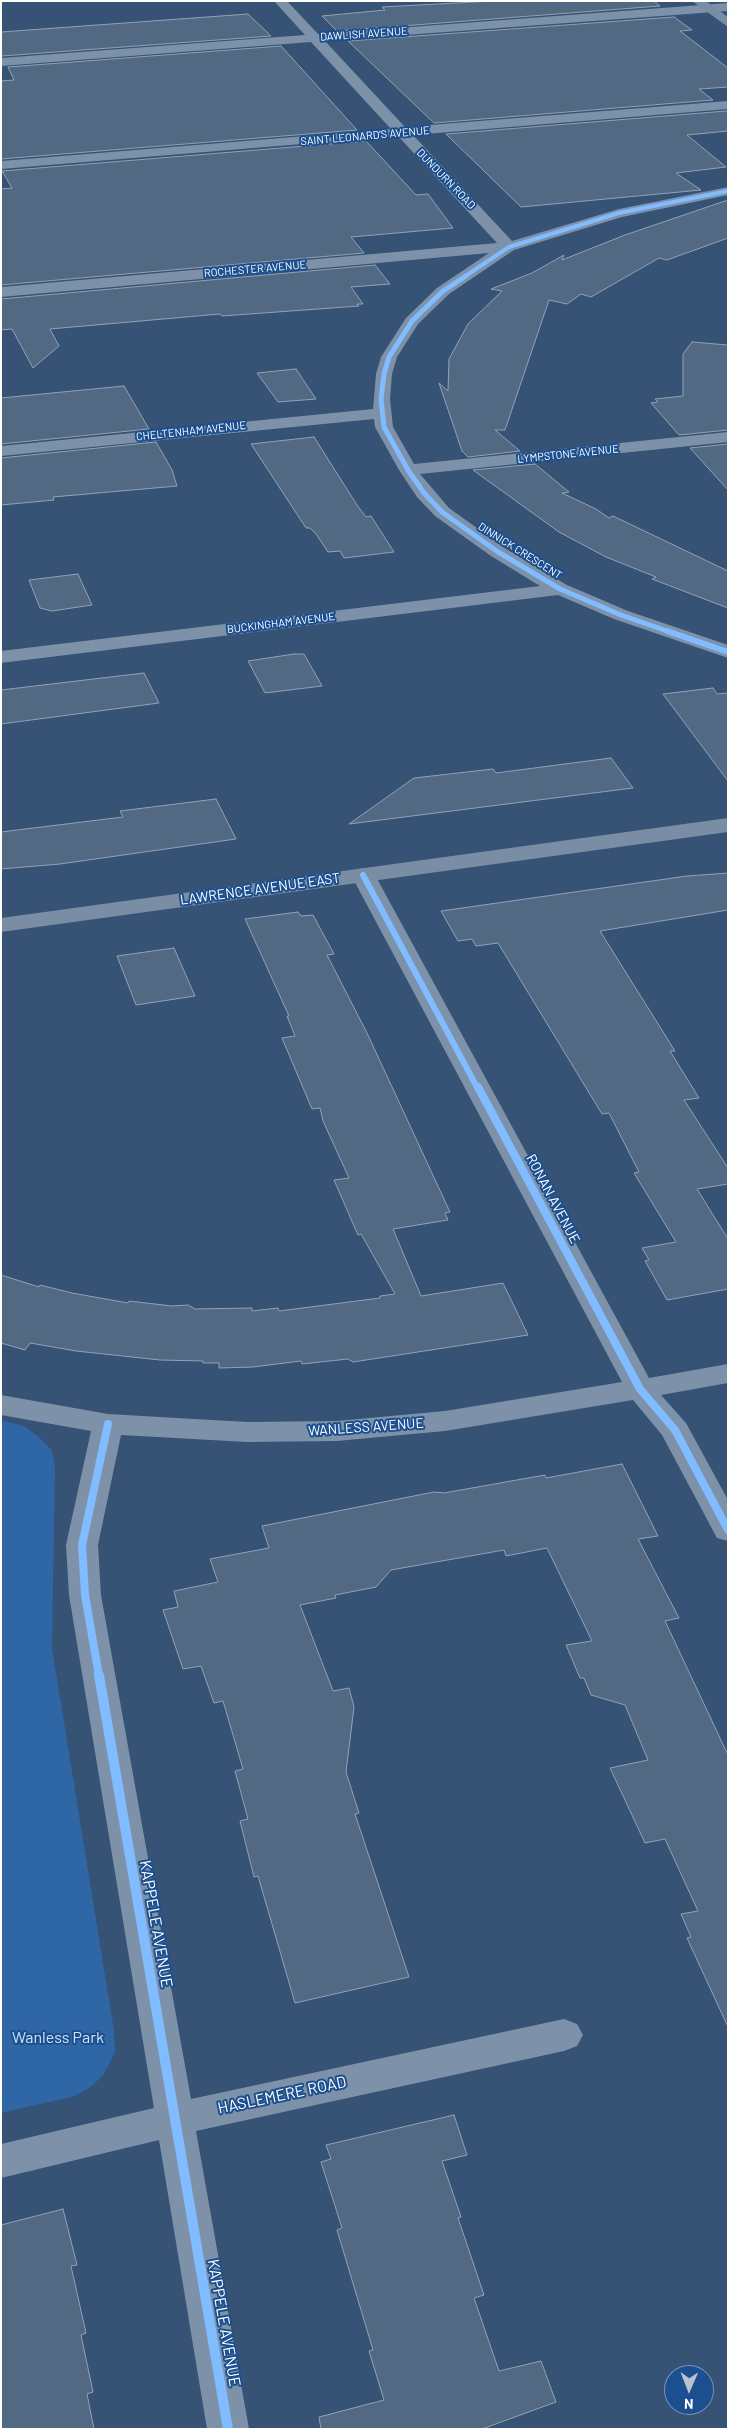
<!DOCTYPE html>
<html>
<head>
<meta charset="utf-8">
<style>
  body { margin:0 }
  #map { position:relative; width:729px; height:2430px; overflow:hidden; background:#365274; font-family:Barlow,sans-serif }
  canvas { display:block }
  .frame { position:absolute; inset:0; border:2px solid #fff; pointer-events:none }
  .north { position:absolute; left:664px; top:2365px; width:50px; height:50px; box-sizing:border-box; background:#1b4f8f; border:1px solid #7695bc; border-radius:50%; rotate:181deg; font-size:14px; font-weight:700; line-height:20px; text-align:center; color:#fff }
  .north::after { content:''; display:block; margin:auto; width:18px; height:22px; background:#b9c2ce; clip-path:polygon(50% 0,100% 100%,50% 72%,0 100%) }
</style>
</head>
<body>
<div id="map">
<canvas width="729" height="2430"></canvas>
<div class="frame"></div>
<div class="north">N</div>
</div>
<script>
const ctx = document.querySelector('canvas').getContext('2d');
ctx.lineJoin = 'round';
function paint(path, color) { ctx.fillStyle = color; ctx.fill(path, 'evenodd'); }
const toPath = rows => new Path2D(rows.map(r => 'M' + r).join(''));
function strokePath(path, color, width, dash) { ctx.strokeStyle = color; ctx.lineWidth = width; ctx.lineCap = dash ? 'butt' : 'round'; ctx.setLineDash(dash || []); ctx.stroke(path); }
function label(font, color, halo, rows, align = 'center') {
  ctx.font = font + ' Barlow,sans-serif'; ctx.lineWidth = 4; ctx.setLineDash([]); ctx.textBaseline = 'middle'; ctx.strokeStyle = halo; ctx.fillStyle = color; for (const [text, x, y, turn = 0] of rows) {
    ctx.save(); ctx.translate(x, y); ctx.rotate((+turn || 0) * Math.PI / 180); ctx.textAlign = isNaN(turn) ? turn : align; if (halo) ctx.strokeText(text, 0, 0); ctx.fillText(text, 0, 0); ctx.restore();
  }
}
paint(toPath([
  [1,1420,24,1426,39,1437,52,1451,55,1468,52,1648,114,2031,115,2052,104,2074,92,2086,75,2096,1,2113]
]), '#2f66a5');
const building = toPath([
  [493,1,654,1,660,6,337,31,322,16,385,10,382,7,493,1],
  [248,14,271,36,2,56,1,54,1,32,248,14],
  [674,17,692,30,680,31,728,68,728,87,699,89,713,100,434,123,348,41,674,17],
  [281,46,357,130,1,159,1,81,14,80,8,67,281,46],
  [726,111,728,113,728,131,687,135,726,167,676,173,701,190,521,207,446,134,726,111],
  [366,141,416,195,428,194,453,228,351,237,364,253,1,285,1,189,12,188,2,171,366,141],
  [728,200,728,238,667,260,659,258,591,297,581,294,567,304,549,300,505,430,495,430,520,451,468,457,462,451,439,383,448,391,449,359,468,324,502,291,491,289,532,273,564,255,562,260,625,235,728,200],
  [375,265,390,284,351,287,363,304,357,304,359,306,222,316,220,314,50,329,59,346,33,368,12,329,1,330,1,299,375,265],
  [692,342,728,345,728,430,679,435,651,403,658,402,655,399,683,396,683,354,692,342],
  [296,369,316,399,278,402,257,373,296,369],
  [124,386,149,429,1,444,1,398,124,386],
  [314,437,357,505,366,517,371,516,394,552,344,558,340,551,328,552,316,534,310,528,306,528,251,444,314,437],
  [156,442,172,470,177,486,53,497,54,500,1,505,1,458,156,442],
  [728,444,728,490,690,448,728,444],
  [535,464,569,492,562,493,596,509,609,518,613,516,728,571,728,608,652,579,656,577,606,557,559,532,473,470,535,464],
  [78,574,92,605,52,611,40,608,29,580,78,574],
  [294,654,304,654,322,686,265,693,248,661,294,654],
  [144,673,159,703,1,724,1,690,144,673],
  [713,688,717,694,728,693,728,781,663,694,713,688],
  [611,758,633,788,349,824,414,778,493,769,496,773,611,758],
  [216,799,236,839,60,864,1,869,1,832,123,817,120,811,216,799],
  [728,873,728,910,600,931,675,1051,670,1051,699,1098,684,1100,728,1168,728,1184,697,1189,728,1239,728,1289,667,1300,645,1261,649,1260,642,1248,676,1242,634,1173,639,1172,609,1113,602,1114,498,943,476,946,472,939,458,941,441,911,687,876,728,873],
  [298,912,301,916,313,915,334,954,327,955,367,1033,450,1212,445,1213,448,1220,393,1229,421,1296,503,1283,528,1335,353,1362,348,1359,302,1364,301,1361,253,1367,219,1368,219,1363,203,1363,203,1361,160,1360,76,1351,30,1343,25,1350,1,1343,1,1275,39,1287,40,1285,72,1293,128,1303,129,1301,172,1306,188,1305,195,1309,252,1308,252,1311,278,1308,279,1311,380,1298,380,1296,395,1294,361,1234,358,1235,334,1180,349,1178,323,1121,320,1108,312,1109,282,1038,295,1036,287,1016,289,1016,245,919,298,912],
  [174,948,195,996,136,1005,117,956,174,948],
  [622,1464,658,1536,638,1539,679,1618,665,1621,728,1755,728,2027,687,1938,691,1937,681,1914,698,1911,665,1839,645,1843,610,1768,648,1760,625,1705,591,1695,584,1678,580,1678,566,1645,592,1641,547,1548,506,1556,504,1550,391,1570,376,1587,335,1595,336,1598,300,1605,333,1691,349,1688,354,1707,346,1772,359,1813,355,1814,409,1977,295,2003,258,1876,254,1877,240,1821,248,1819,235,1771,243,1769,223,1701,214,1703,201,1666,183,1669,163,1610,178,1607,174,1591,218,1582,210,1559,269,1548,262,1526,434,1492,444,1493,545,1475,546,1478,622,1464],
  [454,2115,467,2155,442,2161,461,2217,458,2218,484,2295,474,2298,499,2371,541,2361,556,2402,482,2429,321,2429,319,2417,384,2400,369,2351,373,2350,337,2230,342,2228,321,2162,331,2159,326,2145,454,2115],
  [63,2209,77,2265,71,2266,86,2333,81,2335,93,2392,87,2394,94,2429,1,2429,1,2225,63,2209]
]);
paint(building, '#526984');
strokePath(building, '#92a2b6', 1);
paint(toPath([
  [274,1,287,1,318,34,728,3,728,11,325,41,405,127,728,101,728,109,413,135,512,241,619,209,728,187,728,195,622,217,514,250,449,294,418,324,397,357,392,374,390,399,393,427,414,464,728,432,728,442,420,474,449,508,505,548,567,585,628,611,728,645,728,658,614,619,558,595,1,663,1,651,540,586,491,556,435,516,417,497,399,470,375,427,374,419,1,456,1,446,373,409,376,374,381,357,406,318,437,288,489,253,1,297,1,287,497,243,398,136,1,169,1,161,391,129,311,42,1,66,1,58,305,35,274,1],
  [363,868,371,870,375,875,649,1378,728,1364,728,1383,661,1395,686,1423,728,1500,728,1541,717,1538,662,1435,633,1400,445,1431,337,1441,247,1442,121,1435,98,1545,101,1595,191,2099,564,2019,577,2024,583,2035,577,2046,564,2051,196,2131,249,2429,207,2429,159,2140,1,2178,1,2144,154,2108,69,1595,66,1545,91,1431,1,1415,1,1395,108,1414,247,1422,337,1421,445,1411,622,1382,351,875,355,870,363,868]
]), '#7d92a8');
paint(toPath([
  [692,1,706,1,728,17,728,27,692,1],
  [728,818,728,832,1,932,1,918,728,818]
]), '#798da4');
strokePath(toPath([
  [464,277,509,247,619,213,728,191]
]), '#80bcff', 4);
strokePath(toPath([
  [466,276,443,291,412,321,389,357,384,374,381,399,384,427,408,470,424,493,442,512,498,552,560,589,621,615,670,632]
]), '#80bcff', 5);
strokePath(toPath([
  [667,631,728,652],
  [363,875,478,1089]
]), '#80bcff', 6);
strokePath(toPath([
  [478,1087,640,1389,675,1430,728,1530],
  [99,1676,85,1595,82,1545,108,1424]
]), '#80bcff', 8);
strokePath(toPath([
  [99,1675,228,2429]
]), '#80bcff', 10);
label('11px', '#fff', '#1b4f8f', [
  ["DAWLISH AVENUE",364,34,-4],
  ["SAINT LEONARD'S AVENUE",365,136,-5],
  ["DUNDURN ROAD",446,179,46],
  ["ROCHESTER AVENUE",255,269,-5],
  ["CHELTENHAM AVENUE",191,431,-6],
  ["LYMPSTONE AVENUE",568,454,-6],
  ["DINNICK CRESCENT",520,551,32],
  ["BUCKINGHAM AVENUE",281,623,-7]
]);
label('14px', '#fff', '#1b4f8f', [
  ["LAWRENCE AVENUE EAST",260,889,-8],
  ["RONAN AVENUE",553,1199,62],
  ["WANLESS AVENUE",366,1427,-4]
]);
label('16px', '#fff', '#1b4f8f', [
  ["KAPPELE AVENUE",156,1924,80],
  ["HASLEMERE ROAD",282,2095,-12],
  ["KAPPELE AVENUE",224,2323,80]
]);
label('16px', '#cfe3fa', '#1b4f8f', [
  ["Wanless Park",58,2038]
]);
</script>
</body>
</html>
